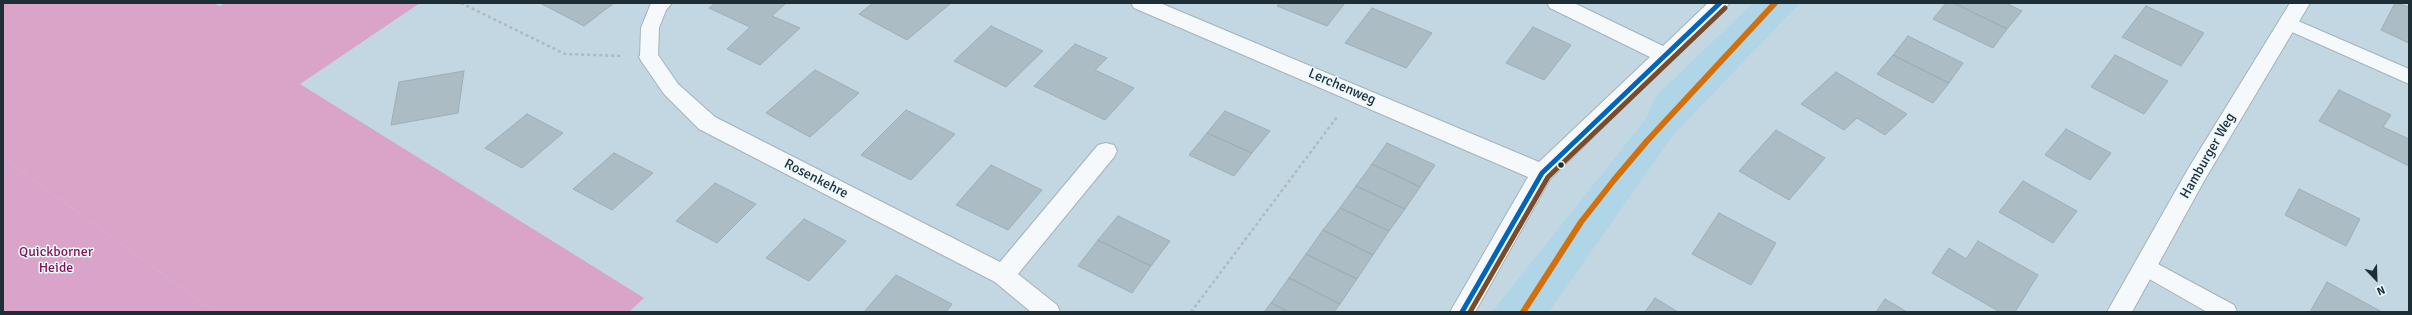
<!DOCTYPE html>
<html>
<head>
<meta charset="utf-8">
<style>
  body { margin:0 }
  #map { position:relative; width:2412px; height:315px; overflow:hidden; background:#c2d7e2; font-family:Signika,sans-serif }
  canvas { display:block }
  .frame { position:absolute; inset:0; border:4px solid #1e2e36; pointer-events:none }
  .north { position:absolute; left:2356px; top:259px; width:40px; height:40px; -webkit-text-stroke:3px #ecf8fe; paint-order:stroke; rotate:157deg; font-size:11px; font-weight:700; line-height:16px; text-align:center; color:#1e2e36 }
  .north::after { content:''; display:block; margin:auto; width:14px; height:18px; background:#1e2e36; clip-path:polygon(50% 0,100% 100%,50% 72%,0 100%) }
</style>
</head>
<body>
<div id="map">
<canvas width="2412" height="315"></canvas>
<div class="frame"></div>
<div class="north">N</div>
</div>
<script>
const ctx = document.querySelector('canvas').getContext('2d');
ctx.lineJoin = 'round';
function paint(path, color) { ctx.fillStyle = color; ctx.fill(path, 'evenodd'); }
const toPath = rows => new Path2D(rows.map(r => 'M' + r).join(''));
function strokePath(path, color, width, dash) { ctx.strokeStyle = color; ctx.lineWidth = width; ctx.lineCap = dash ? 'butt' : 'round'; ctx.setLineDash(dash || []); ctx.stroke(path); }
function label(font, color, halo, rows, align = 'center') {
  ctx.font = font + ' Signika,sans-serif'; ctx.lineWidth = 3; ctx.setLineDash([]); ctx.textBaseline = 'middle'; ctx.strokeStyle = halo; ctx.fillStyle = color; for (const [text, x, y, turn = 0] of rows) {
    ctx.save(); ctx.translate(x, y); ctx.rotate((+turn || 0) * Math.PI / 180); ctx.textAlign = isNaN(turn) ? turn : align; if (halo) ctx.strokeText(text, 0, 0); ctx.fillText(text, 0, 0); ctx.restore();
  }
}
paint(toPath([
  [1753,3,1800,3,1673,135,1549,312,1492,312,1645,120,1656,96]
]), '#b0d5e7');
paint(toPath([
  [3,3,213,3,220,6,225,3,420,3,300,84,644,298,629,312,215,312,3,158]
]), '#d9a4c8');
paint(toPath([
  [3,158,215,312,3,312]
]), '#daa3c9');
const building = toPath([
  [540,3,614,3,584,26,540,3],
  [715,3,786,3,772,16,800,28,760,65,727,49,750,27,709,8,715,3],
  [873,3,951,3,907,40,859,14,873,3],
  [1280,3,1345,3,1327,26,1277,6,1280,3],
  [1946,3,1954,3,2007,29,1993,48,1933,19,1946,3],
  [1954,3,2006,3,2022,11,2007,29,1954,3],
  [2395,3,2409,7,2409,43,2381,30,2395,3],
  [2146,6,2204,33,2181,66,2122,37,2146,6],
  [1372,8,1432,33,1406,68,1345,43,1372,8],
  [991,26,1043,51,1006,87,954,61,991,26],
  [1533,27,1571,45,1544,80,1506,63,1533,27],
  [1908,36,1963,63,1949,83,1893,55,1908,36],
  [1075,44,1107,58,1095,70,1134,88,1105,120,1034,86,1075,44],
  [1893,55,1949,83,1933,103,1877,74,1893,55],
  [2115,55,2168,81,2144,114,2091,87,2115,55],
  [815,70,859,93,810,137,766,113,815,70],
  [464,71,458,113,391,125,399,82,464,71],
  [1836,72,1907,114,1885,135,1857,118,1844,130,1801,104,1836,72],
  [2339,90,2391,115,2383,127,2409,139,2409,166,2319,121,2339,90],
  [906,110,955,134,911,180,861,155,906,110],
  [1225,111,1270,131,1252,153,1207,133,1225,111],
  [527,114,563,133,522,168,485,148,527,114],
  [2066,129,2111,153,2090,180,2045,155,2066,129],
  [1776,130,1825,158,1789,200,1739,171,1776,130],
  [1207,133,1252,153,1234,176,1189,155,1207,133],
  [1387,143,1435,165,1420,187,1372,164,1387,143],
  [614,153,653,173,612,210,573,189,614,153],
  [1372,164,1420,187,1405,209,1356,186,1372,164],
  [991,165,1042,190,1008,230,956,205,991,165],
  [2023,181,2077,211,2053,243,1999,212,2023,181],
  [715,183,756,204,717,243,676,221,715,183],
  [1356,186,1405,209,1389,231,1340,208,1356,186],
  [2299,189,2360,219,2346,246,2285,215,2299,189],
  [1340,208,1389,231,1373,255,1323,230,1340,208],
  [1719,213,1776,243,1751,285,1692,254,1719,213],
  [1118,216,1170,241,1151,266,1098,240,1118,216],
  [804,219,846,241,809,281,766,258,804,219],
  [1323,230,1373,255,1357,279,1306,254,1323,230],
  [1098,240,1151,266,1132,293,1078,266,1098,240],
  [1978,241,2038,275,2015,312,2000,312,1932,273,1949,248,1966,259,1978,241],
  [1306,254,1357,279,1340,304,1289,278,1306,254],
  [896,275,952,304,946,312,864,312,896,275],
  [1289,278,1340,304,1334,312,1289,312,1271,303,1289,278],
  [2327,282,2382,312,2310,312,2327,282],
  [1655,298,1678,312,1645,312,1655,298],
  [1885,299,1907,312,1876,312,1885,299],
  [1271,303,1289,312,1264,312,1271,303]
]);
paint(building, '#abbcc4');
strokePath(building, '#9daeb6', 1);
const lane = toPath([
  [651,3,672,3,666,10,659,28,658,57,656,62,649,64,642,62,640,57,641,28,651,3],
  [2289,17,2409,69,2409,84,2283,28,2280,23,2283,18,2289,17],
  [2145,257,2234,305,2237,312,2207,312,2137,272,2134,266,2137,260,2145,257]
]);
const street = toPath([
  [1131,3,1160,3,1539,162,1650,57,1550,8,1547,3,1574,3,1663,46,1708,3,1730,3,1550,179,1475,312,1450,312,1528,177,1134,8,1131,3],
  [2290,3,2310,3,2204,181,2132,312,2107,312,2188,169,2290,3],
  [649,50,656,52,678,84,715,117,1000,262,1098,145,1106,143,1114,145,1117,151,1114,157,1018,274,1057,305,1060,312,1031,312,995,282,699,129,664,94,642,62,639,57,642,52,649,50]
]);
strokePath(lane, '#a3b3bc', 2);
strokePath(street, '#a3b3bc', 2);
strokePath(toPath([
  [461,3,565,54,622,56],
  [1191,312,1337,117]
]), '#b0b9bd', 2.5, [3, 3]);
paint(lane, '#f6f9fb');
paint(street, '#f6f9fb');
strokePath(toPath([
  [1462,312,1542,173,1720,3]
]), '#0065bd', 5);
strokePath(toPath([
  [1470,312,1548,177,1725,8]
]), '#7a4b2a', 5);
strokePath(toPath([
  [1523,312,1581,222,1614,180,1647,141,1775,3]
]), '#d2700b', 6);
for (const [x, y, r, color] of [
  [1561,165,3.5,"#1e2e36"]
]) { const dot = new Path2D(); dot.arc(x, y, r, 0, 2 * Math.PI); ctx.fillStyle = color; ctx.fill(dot); strokePath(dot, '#ecf8fe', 1.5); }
label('14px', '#1e2e36', '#ecf8fe', [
  ["Lerchenweg",1342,87,23],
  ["Hamburger Weg",2208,156,-60],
  ["Rosenkehre",816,179,27]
]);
label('14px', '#7f1554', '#ecf8fe', [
  ["Quickborner",56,252],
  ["Heide",56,268]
]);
</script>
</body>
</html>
